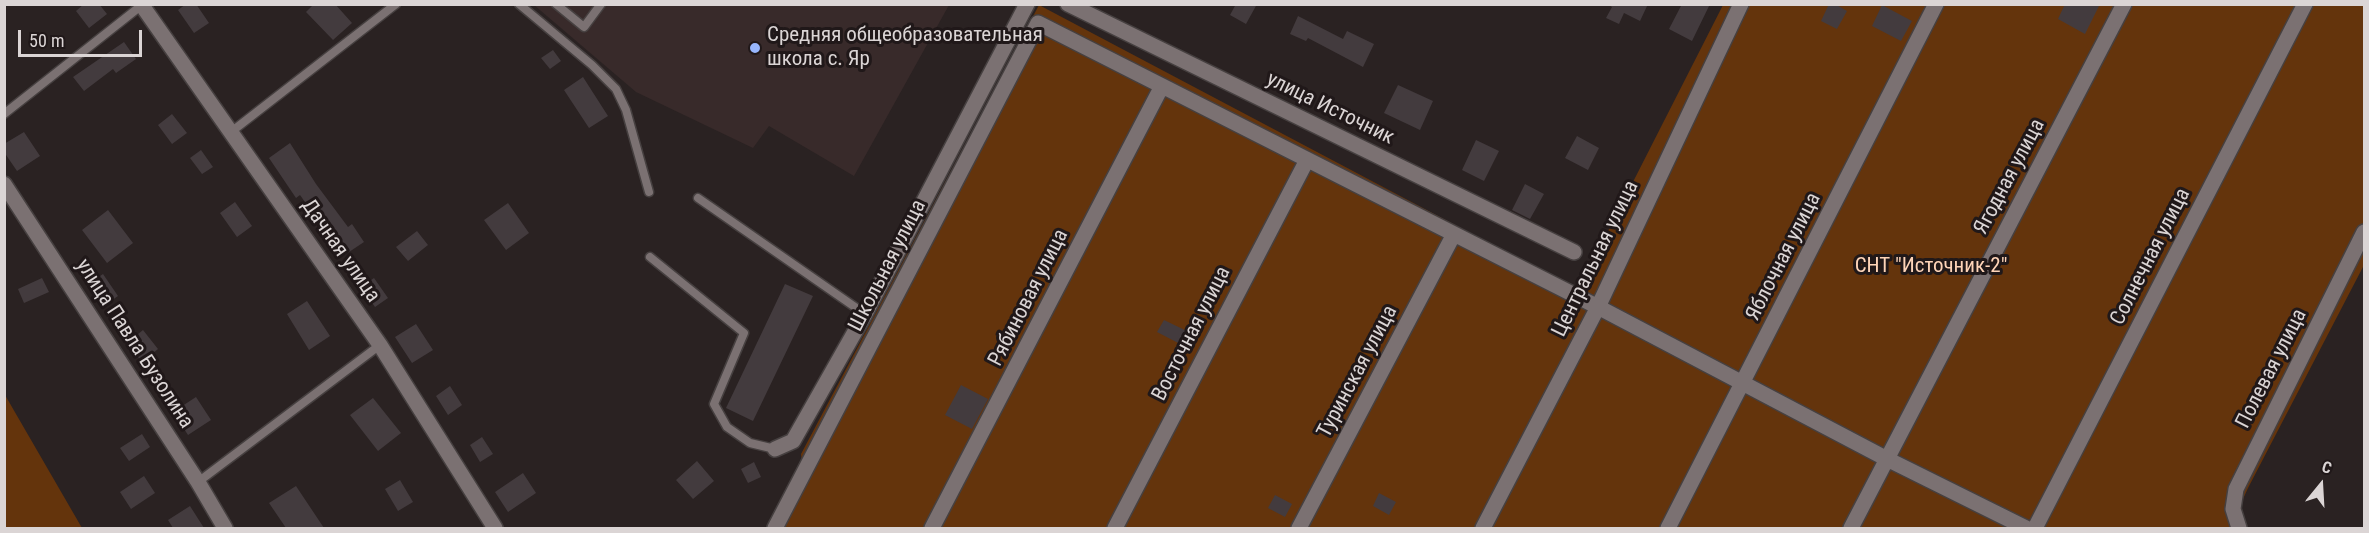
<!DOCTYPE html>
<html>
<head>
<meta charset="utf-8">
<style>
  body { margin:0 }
  #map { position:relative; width:2369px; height:533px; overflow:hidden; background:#2a2222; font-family:"Roboto Condensed",sans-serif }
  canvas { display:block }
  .frame { position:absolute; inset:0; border:6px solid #dbd5d5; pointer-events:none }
  .north { position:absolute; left:2291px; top:455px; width:60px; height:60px; -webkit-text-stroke:4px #201819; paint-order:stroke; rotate:18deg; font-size:16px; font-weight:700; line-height:24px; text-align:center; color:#dbd5d5 }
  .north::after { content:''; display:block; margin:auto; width:21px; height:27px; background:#dbd5d5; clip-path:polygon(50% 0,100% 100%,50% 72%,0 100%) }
  .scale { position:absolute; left:18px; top:30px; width:124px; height:27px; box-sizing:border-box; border:3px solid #dbd5d5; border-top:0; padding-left:8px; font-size:18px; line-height:21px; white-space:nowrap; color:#dbd5d5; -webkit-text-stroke:4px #201819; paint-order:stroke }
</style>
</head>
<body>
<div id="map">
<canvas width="2369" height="533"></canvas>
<div class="frame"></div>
<div class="north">С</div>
<div class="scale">50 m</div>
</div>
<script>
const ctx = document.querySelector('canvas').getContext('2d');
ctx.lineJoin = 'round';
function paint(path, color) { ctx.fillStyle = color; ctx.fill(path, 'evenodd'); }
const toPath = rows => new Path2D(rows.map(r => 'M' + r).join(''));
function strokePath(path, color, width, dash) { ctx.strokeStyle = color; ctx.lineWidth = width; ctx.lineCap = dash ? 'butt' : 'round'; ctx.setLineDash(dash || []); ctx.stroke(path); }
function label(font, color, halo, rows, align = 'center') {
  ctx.font = font + ' "Roboto Condensed",sans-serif'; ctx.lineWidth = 6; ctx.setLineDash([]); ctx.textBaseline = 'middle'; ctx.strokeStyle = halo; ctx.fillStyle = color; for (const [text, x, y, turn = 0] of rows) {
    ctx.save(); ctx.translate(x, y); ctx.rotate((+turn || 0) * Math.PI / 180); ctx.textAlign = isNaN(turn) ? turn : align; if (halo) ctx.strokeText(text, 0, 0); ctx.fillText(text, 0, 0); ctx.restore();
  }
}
paint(toPath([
  [534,5,949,5,854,176,769,126,753,148,636,92]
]), '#382a2a');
paint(toPath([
  [1039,5,1578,290,1723,5,2364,5,2364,265,2248,488,2230,528,776,528,804,485,801,454],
  [4,395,5,395,82,528,5,528]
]), '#64340c');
paint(toPath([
  [84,4,99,4,107,14,89,28,76,11],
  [186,4,196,4,209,23,194,33,178,10],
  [314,4,335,4,352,23,333,40,306,12],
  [1236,4,1257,4,1246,24,1230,15],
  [1607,4,1648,4,1640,21,1624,13,1619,24,1606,18,1612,7],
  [1682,4,1710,4,1692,41,1669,29],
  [1829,4,1835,4,1847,11,1837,29,1821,21],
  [2065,4,2100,4,2085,34,2058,19],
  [1882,5,1912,21,1901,41,1872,26],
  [1298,16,1343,39,1347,31,1374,44,1363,67,1308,38,1306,41,1290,34],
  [124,42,136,59,116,73,113,69,84,91,73,77],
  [553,50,561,61,550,69,541,58],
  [583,77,608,116,589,128,564,90],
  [1398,85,1433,101,1420,130,1384,113],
  [172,114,187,133,172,144,158,125],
  [24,132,40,156,17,171,4,152,4,144],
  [1577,136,1599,148,1588,170,1565,158],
  [1476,140,1499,151,1484,181,1462,170],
  [290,143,316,184,348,227,352,224,364,242,343,256,300,195,296,198,269,158],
  [201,150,213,167,202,174,190,158],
  [1525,184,1544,194,1530,219,1512,210],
  [235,202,252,226,237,237,220,213],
  [508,203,529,233,506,250,484,220],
  [108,210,133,243,107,263,82,230],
  [417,231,428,245,408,261,396,247],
  [103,274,118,296,102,307,87,285],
  [42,278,49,292,24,303,18,289],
  [374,278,388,298,375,307,361,287],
  [785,284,813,296,753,421,726,408],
  [307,301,330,336,309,350,287,314],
  [1164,320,1191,333,1184,346,1157,332],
  [416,324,433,350,412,363,395,337],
  [143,330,158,349,142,362,127,343],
  [961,385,988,399,972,429,945,415],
  [450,386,462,405,448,415,436,396],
  [196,397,211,420,188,435,173,412],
  [373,398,401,433,378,451,350,415],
  [142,434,150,447,129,461,120,448],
  [482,437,493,454,480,462,470,445],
  [697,461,714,481,693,499,676,480],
  [754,462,761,477,748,483,741,469],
  [523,473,536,493,508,512,495,492],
  [144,476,155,493,131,509,120,492],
  [400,480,413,502,398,511,385,489],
  [296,486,324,528,286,528,269,503],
  [1379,493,1396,502,1389,515,1373,506],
  [1275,495,1292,504,1285,517,1268,508],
  [190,506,204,528,173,528,168,520]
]), '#433b3e');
const lane = toPath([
  [519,4,592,65,616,89,626,110,649,192],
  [556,4,584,27,601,4],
  [4,114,142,5],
  [231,132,396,4],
  [698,198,865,314],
  [650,257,744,333,714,404,727,427,750,443,775,449],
  [198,482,380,345]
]);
const street = toPath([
  [141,4,380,345,495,528],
  [1068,4,1574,252],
  [4,184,198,482,225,528],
  [775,449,793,441,865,314,1027,4],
  [775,528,1038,23,1598,307,1887,459,2026,528],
  [932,528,1162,86],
  [1115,528,1307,160],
  [1299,528,1454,234],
  [1483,528,1598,307,1741,4],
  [1668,528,1936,4],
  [1851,528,2124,4],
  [2035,528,2305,4],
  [2239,528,2233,509,2236,489,2364,232]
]);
strokePath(lane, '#464040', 11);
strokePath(street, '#464040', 18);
strokePath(lane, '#7b7172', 8);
strokePath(street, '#7b7172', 15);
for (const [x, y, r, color] of [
  [755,48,6,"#98b6fd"]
]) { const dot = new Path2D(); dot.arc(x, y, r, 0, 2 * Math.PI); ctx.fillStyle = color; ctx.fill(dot); strokePath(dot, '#201819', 2); }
label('21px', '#dbd5d5', '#201819', [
  ["Средняя общеобразовательная",767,36],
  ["школа с. Яр",767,60]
], 'left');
label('21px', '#dbd5d5', '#201819', [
  ["улица Источник",1330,109,26],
  ["Ягодная улица",2010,177,-62],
  ["Дачная улица",340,251,55],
  ["Яблочная улица",1784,257,-63],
  ["Солнечная улица",2151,257,-63],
  ["Центральная улица",1596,259,-64],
  ["Школьная улица",888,266,-63],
  ["Рябиновая улица",1029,298,-63],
  ["Восточная улица",1192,334,-63],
  ["улица Павла Бузолина",134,344,57],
  ["Полевая улица",2272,369,-63],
  ["Туринская улица",1358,372,-62]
]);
label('21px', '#fed4b8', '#201819', [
  ["СНТ \"Источник-2\"",1931,267]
]);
</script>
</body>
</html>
